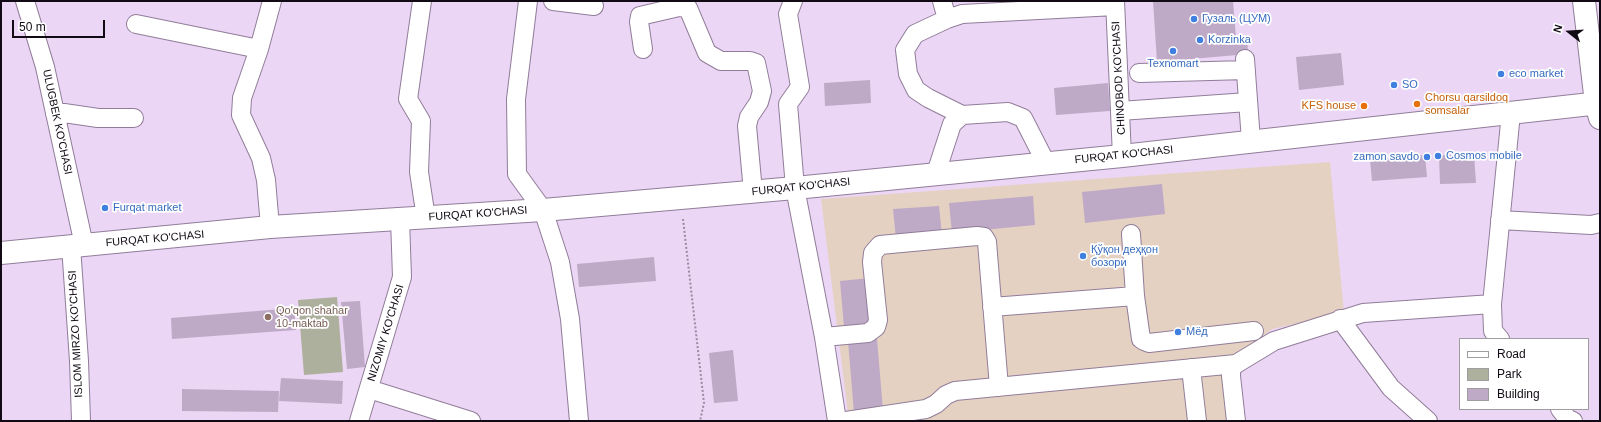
<!DOCTYPE html>
<html>
<head>
<meta charset="utf-8">
<style>
  body { margin:0 }
  #map { position:relative; width:1601px; height:422px; overflow:hidden; background:#ebd6f5; font-family:Arial,sans-serif }
  canvas { display:block }
  .frame { position:absolute; inset:0; border:2px solid #110a14; pointer-events:none }
  .legend { position:absolute; left:1459px; top:338px; width:130px; height:72px; box-sizing:border-box; background:#fff; border:1px solid #a09da1; margin:0; padding:5px 7px; list-style:none; font-size:12px; color:#110a14 }
  .legend li { display:flex; align-items:center; gap:8px; height:20px }
  .legend b { width:20px; border:1px solid #a09da1 }
  .north { position:absolute; left:1549px; top:12px; width:40px; height:40px; -webkit-text-stroke:3px #fff; paint-order:stroke; rotate:287deg; font-size:11px; font-weight:700; line-height:16px; text-align:center; color:#110a14 }
  .north::after { content:''; display:block; margin:auto; width:14px; height:18px; background:#110a14; clip-path:polygon(50% 0,100% 100%,50% 72%,0 100%) }
  .scale { position:absolute; left:12px; top:20px; width:93px; height:18px; box-sizing:border-box; border:2px solid #110a14; border-top:0; padding-left:5px; font-size:12px; line-height:14px; white-space:nowrap; color:#110a14; -webkit-text-stroke:3px #fff; paint-order:stroke }
</style>
</head>
<body>
<div id="map">
<canvas width="1601" height="422"></canvas>
<div class="frame"></div>
<ul class="legend">
<li><b style="height:5px;background:#fff"></b>Road</li>
<li><b style="height:11px;background:#aeb09e"></b>Park</li>
<li><b style="height:11px;background:#bea9c7"></b>Building</li>
</ul>
<div class="north">N</div>
<div class="scale">50 m</div>
</div>
<script>
const ctx = document.querySelector('canvas').getContext('2d');
ctx.lineJoin = 'round';
function paint(path, color) { ctx.fillStyle = color; ctx.fill(path, 'evenodd'); }
const toPath = rows => new Path2D(rows.map(r => 'M' + r).join(''));
function strokePath(path, color, width, dash) { ctx.strokeStyle = color; ctx.lineWidth = width; ctx.lineCap = dash ? 'butt' : 'round'; ctx.setLineDash(dash || []); ctx.stroke(path); }
function label(font, color, halo, rows, align = 'center') {
  ctx.font = font + ' Arial,sans-serif'; ctx.lineWidth = 3.5; ctx.setLineDash([]); ctx.textBaseline = 'middle'; ctx.strokeStyle = halo; ctx.fillStyle = color; for (const [text, x, y, turn = 0] of rows) {
    ctx.save(); ctx.translate(x, y); ctx.rotate((+turn || 0) * Math.PI / 180); ctx.textAlign = isNaN(turn) ? turn : align; if (halo) ctx.strokeText(text, 0, 0); ctx.fillText(text, 0, 0); ctx.restore();
  }
}
paint(toPath([
  [1330,162,1344,313,1272,329,1224,368,1231,421,849,421,821,199]
]), '#e5d1c2');
paint(toPath([
  [337,297,343,372,304,375,298,300]
]), '#aeb09e');
paint(toPath([
  [1153,1,1233,1,1236,38,1247,37,1248,52,1237,53,1237,55,1157,62],
  [1341,53,1344,85,1299,90,1296,57],
  [870,80,871,103,825,106,824,83],
  [1108,83,1110,111,1056,115,1054,88],
  [1474,154,1476,183,1440,184,1439,155],
  [1425,155,1427,177,1372,181,1370,160],
  [1162,184,1165,214,1085,223,1082,192],
  [1033,196,1035,225,952,233,949,203],
  [939,206,942,235,896,239,893,209],
  [654,257,656,281,579,287,577,264],
  [870,278,874,324,844,327,840,281],
  [360,301,365,367,347,369,341,302],
  [294,308,296,330,172,339,171,318],
  [877,339,883,410,854,413,848,341],
  [733,350,738,401,714,403,709,353],
  [281,378,343,381,342,404,279,401],
  [182,389,279,391,278,412,182,411]
]), '#bea9c7');
const minor = toPath([
  [25,1,45,67,84,245],
  [422,1,408,99,421,121,419,172,426,218],
  [528,1,516,99,517,174,543,210,560,262,570,319,579,421],
  [553,1,594,6],
  [793,1,788,14,800,87,788,104,795,188,824,337,837,421],
  [942,1,947,19],
  [1115,1,1122,156],
  [136,24,259,49],
  [643,49,639,22,640,16,679,7,688,8,707,53,721,61,750,61,756,63,762,91,759,102,749,117,747,126,753,192],
  [1245,59,1251,141],
  [1139,73,1246,70],
  [1120,111,1248,102],
  [55,114,64,113,98,118,134,118],
  [962,115,928,98,916,90,908,74,905,50,915,34,947,19,962,14,1115,6],
  [936,173,952,124,962,115,1008,112,1023,118,1046,163],
  [1500,220,1591,225,1600,223],
  [270,227,266,180,261,158,241,115,242,98,259,49,272,1],
  [1131,234,1135,296,1141,339,1144,341,1149,343,1254,331],
  [71,246,79,361,81,421],
  [992,307,1135,296],
  [1340,319,1391,388,1428,421],
  [824,337,868,333,876,327,878,320,872,262,873,253,880,245,977,236,984,237,987,242,999,387],
  [1500,339,1493,331,1492,304,1511,113],
  [1191,368,1197,421],
  [369,389,471,421],
  [1560,409,1568,419,1573,421],
  [359,421,402,277,400,219],
  [846,421,926,409,936,404,946,395,955,391,1236,364],
  [1236,421,1231,376,1231,369,1236,364,1274,341,1363,313,1492,304]
]);
const major = toPath([
  [1,253,270,227,543,210,795,188,1122,156,1600,103]
]);
const highway = toPath([
  [1584,1,1596,103,1600,118]
]);
strokePath(minor, '#917d99', 20);
strokePath(major, '#917d99', 24);
strokePath(highway, '#917d99', 24);
strokePath(toPath([
  [683,219,704,403,700,421]
]), '#9a8aa2', 2, [2, 2]);
strokePath(minor, '#fff', 18);
strokePath(major, '#fff', 22);
strokePath(highway, '#fff', 22);
for (const [x, y, r, color] of [
  [1194,19,4,"#3f7fe0"],
  [1200,40,4,"#3f7fe0"],
  [1173,51,4,"#3f7fe0"],
  [1501,74,4,"#3f7fe0"],
  [1394,85,4,"#3f7fe0"],
  [1417,104,4,"#e8710a"],
  [1364,106,4,"#e8710a"],
  [1438,156,4,"#3f7fe0"],
  [1427,157,4,"#3f7fe0"],
  [105,208,4,"#3f7fe0"],
  [1083,256,4,"#3f7fe0"],
  [268,317,4,"#8d6e63"],
  [1178,332,4,"#3f7fe0"]
]) { const dot = new Path2D(); dot.arc(x, y, r, 0, 2 * Math.PI); ctx.fillStyle = color; ctx.fill(dot); strokePath(dot, '#fff', 1.5); }
label('11px', '#366cbe', '#fff', [
  ["Гузаль (ЦУМ)",1202,19],
  ["Korzinka",1208,40],
  ["Texnomart",1173,64,"center"],
  ["eco market",1509,74],
  ["SO",1402,85],
  ["Cosmos mobile",1446,156],
  ["zamon savdo",1419,157,"right"],
  ["Furqat market",113,208],
  ["Қўқон деҳқон",1091,250],
  ["бозори",1091,263],
  ["Мёд",1186,332]
], 'left');
label('11px', '#110a14', '#fff', [
  ["CHINOBOD KO'CHASI",1119,78,-93],
  ["ULUGBEK KO'CHASI",57,122,78],
  ["FURQAT KO'CHASI",1124,155,-6],
  ["FURQAT KO'CHASI",801,187,-6],
  ["FURQAT KO'CHASI",478,214,-4],
  ["FURQAT KO'CHASI",155,239,-5],
  ["NIZOMIY KO'CHASI",386,333,-73],
  ["ISLOM MIRZO KO'CHASI",76,334,-93]
]);
label('11px', '#c56008', '#fff', [
  ["Chorsu qarsildoq",1425,98],
  ["somsalar",1425,111],
  ["KFS house",1356,106,"right"]
], 'left');
label('11px', '#785e54', '#fff', [
  ["Qo'qon shahar",276,311],
  ["10-maktab",276,324]
], 'left');
</script>
</body>
</html>
